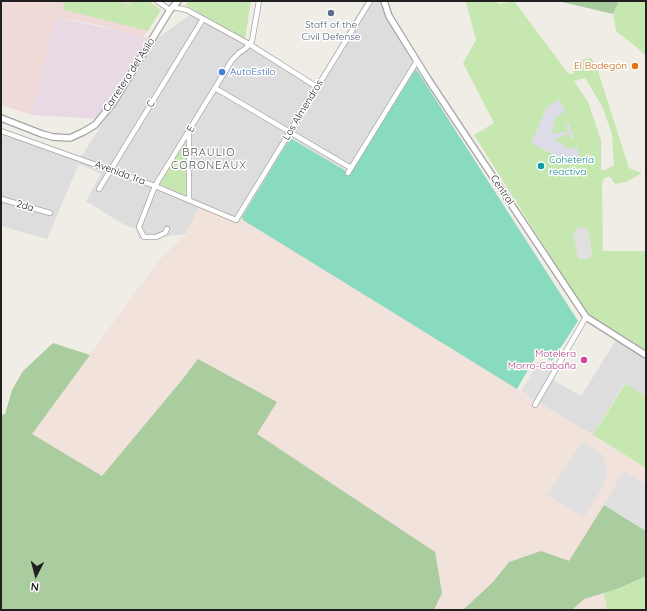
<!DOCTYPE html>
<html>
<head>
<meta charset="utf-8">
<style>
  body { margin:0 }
  #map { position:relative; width:647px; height:611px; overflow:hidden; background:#f0ede7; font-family:Quicksand,sans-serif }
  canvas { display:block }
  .frame { position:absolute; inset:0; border:2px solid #202020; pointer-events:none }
  .north { position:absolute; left:16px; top:555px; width:40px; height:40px; -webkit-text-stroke:3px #fff; paint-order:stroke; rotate:186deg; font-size:11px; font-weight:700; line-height:16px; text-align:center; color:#202020 }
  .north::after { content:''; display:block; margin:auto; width:14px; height:18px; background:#202020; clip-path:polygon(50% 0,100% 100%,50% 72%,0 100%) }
</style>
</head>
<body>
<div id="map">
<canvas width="647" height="611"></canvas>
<div class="frame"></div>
<div class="north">N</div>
</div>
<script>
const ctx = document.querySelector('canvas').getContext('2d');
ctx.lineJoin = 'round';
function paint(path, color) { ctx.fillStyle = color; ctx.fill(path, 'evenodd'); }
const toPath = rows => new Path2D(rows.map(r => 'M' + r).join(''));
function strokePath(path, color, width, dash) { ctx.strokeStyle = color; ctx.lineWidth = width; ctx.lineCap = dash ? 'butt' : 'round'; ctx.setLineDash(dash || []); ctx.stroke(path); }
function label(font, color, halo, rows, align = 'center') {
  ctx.font = font + ' Quicksand,sans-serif'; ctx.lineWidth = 3; ctx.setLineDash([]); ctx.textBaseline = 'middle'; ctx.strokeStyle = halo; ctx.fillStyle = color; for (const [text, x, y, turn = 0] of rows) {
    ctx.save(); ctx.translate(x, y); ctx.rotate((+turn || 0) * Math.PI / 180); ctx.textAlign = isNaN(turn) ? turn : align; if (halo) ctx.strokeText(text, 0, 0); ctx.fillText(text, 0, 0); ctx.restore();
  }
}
paint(toPath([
  [365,1,381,1,383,9,416,69,349,174,290,138,238,224,199,207,186,234,139,239,136,229,123,224,86,201,101,174,79,164,47,239,1,226,1,133,79,160,158,38,194,12,254,49,256,44,316,84],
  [616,340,646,359,646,396,624,384,593,435,539,403,552,379,581,396]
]), '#dedddd');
paint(toPath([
  [1,1,149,1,161,10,143,37,94,24,55,17,32,115,1,105]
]), '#f0dad7');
paint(toPath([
  [55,17,130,33,152,40,100,119,32,115]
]), '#e9d9e5');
paint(toPath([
  [416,69,578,321,552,361,538,353,517,389,646,468,646,610,1,610,32,433,160,259,186,234,199,207,238,224,290,138,349,173]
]), '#f1e2db');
paint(toPath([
  [63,1,120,1,129,5,132,1,149,1,161,10,148,31,64,10],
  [189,1,251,1,245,39,185,5],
  [467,1,496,1,499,4,514,1,568,73,571,74,574,73,574,63,581,60,591,58,597,68,629,168,642,173,626,182,615,184,610,177,605,177,602,183,603,251,646,251,646,351,586,313,474,135,494,123,463,63,476,40,466,2],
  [585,78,602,106,612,134,614,165,605,170,601,170,601,140,588,102,574,81],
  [619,1,646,1,646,56,635,46,616,31,613,14],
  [185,142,186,196,160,184],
  [625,384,646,396,646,468,593,435],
  [646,576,646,610,607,610,604,593,617,589]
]), '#c7e7b0');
paint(toPath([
  [558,1,619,1,613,14],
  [53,343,90,355,32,434,102,476,182,380,198,359,277,402,257,434,435,552,442,593,434,610,1,610,1,415,5,414,12,390,23,371],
  [604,505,646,531,646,576,617,589,584,599,572,610,463,610,493,582,509,562,541,551,569,561]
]), '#a9cd9e');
paint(toPath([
  [416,69,578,321,552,361,538,353,517,389,243,220,242,217,290,138,349,173]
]), '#89dbc0');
paint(toPath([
  [584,227,588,230,592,252,592,256,589,258,585,259,578,259,573,232,578,228],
  [539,361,555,370,537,401,521,391],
  [582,442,601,453,606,462,606,476,605,483,584,517,547,495],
  [624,471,646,484,646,531,604,505]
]), '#e0e0e0');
paint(toPath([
  [559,100,565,111,555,119,552,134,568,131,566,124,569,123,574,138,571,139,569,133,555,139,570,149,577,147,580,161,569,163,531,143,547,107]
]), '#dcdbe6');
const minor = toPath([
  [157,1,170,10],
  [173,7,187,10,249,44,317,87],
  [215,88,351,168],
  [1,131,155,186,236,220,370,1],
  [189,132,189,200],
  [348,173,417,61],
  [99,189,203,19],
  [1,199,50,213],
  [167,229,165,233,156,237,144,237,139,227,155,186,232,60,239,53,246,48,252,41,259,1],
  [535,405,586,317]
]);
const tertiary = toPath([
  [384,1,389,16,428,79,586,317,646,355],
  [1,118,42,134,53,137,70,138,83,132,95,125,113,103,170,10,178,1]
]);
strokePath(minor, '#a4a4a4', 6);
strokePath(tertiary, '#a4a4a4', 8);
strokePath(minor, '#fff', 4.5);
strokePath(tertiary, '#fff', 5.5);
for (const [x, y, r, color] of [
  [331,13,4,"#5c6f8a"],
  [635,66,4,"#e8710a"],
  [222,72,4,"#3f7fe0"],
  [541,166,4,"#0f9aa8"],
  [584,360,4,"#d1479c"]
]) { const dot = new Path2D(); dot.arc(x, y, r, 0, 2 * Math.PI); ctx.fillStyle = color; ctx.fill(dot); strokePath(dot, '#fff', 1.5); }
label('10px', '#4e5e75', '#fff', [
  ["Staff of the",331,25],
  ["Civil Defense",331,37]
]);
label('10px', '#c56008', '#fff', [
  ["El Bodegón",627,66]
], 'right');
label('10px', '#366cbe', '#fff', [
  ["AutoEstilo",230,72]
], 'left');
label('10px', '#202020', '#fff', [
  ["Carretera del Asilo",129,75,-57],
  ["C",151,104,-58],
  ["Los Almendros",303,110,-59],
  ["E",191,129,-59],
  ["Avenida 1ra",120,173,20],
  ["Central",502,190,56],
  ["2da",25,206,16]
]);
label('10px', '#0d838f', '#fff', [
  ["Cohetería",549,160],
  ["reactiva",549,172]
], 'left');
label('10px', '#b23c85', '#fff', [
  ["Motelera",576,354],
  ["Morro-Cabaña",576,366]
], 'right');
ctx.letterSpacing = '1px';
label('11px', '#535353', '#fff', [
  ["BRAULIO",209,153],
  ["CORONEAUX",209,166]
]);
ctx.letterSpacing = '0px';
</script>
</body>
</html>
